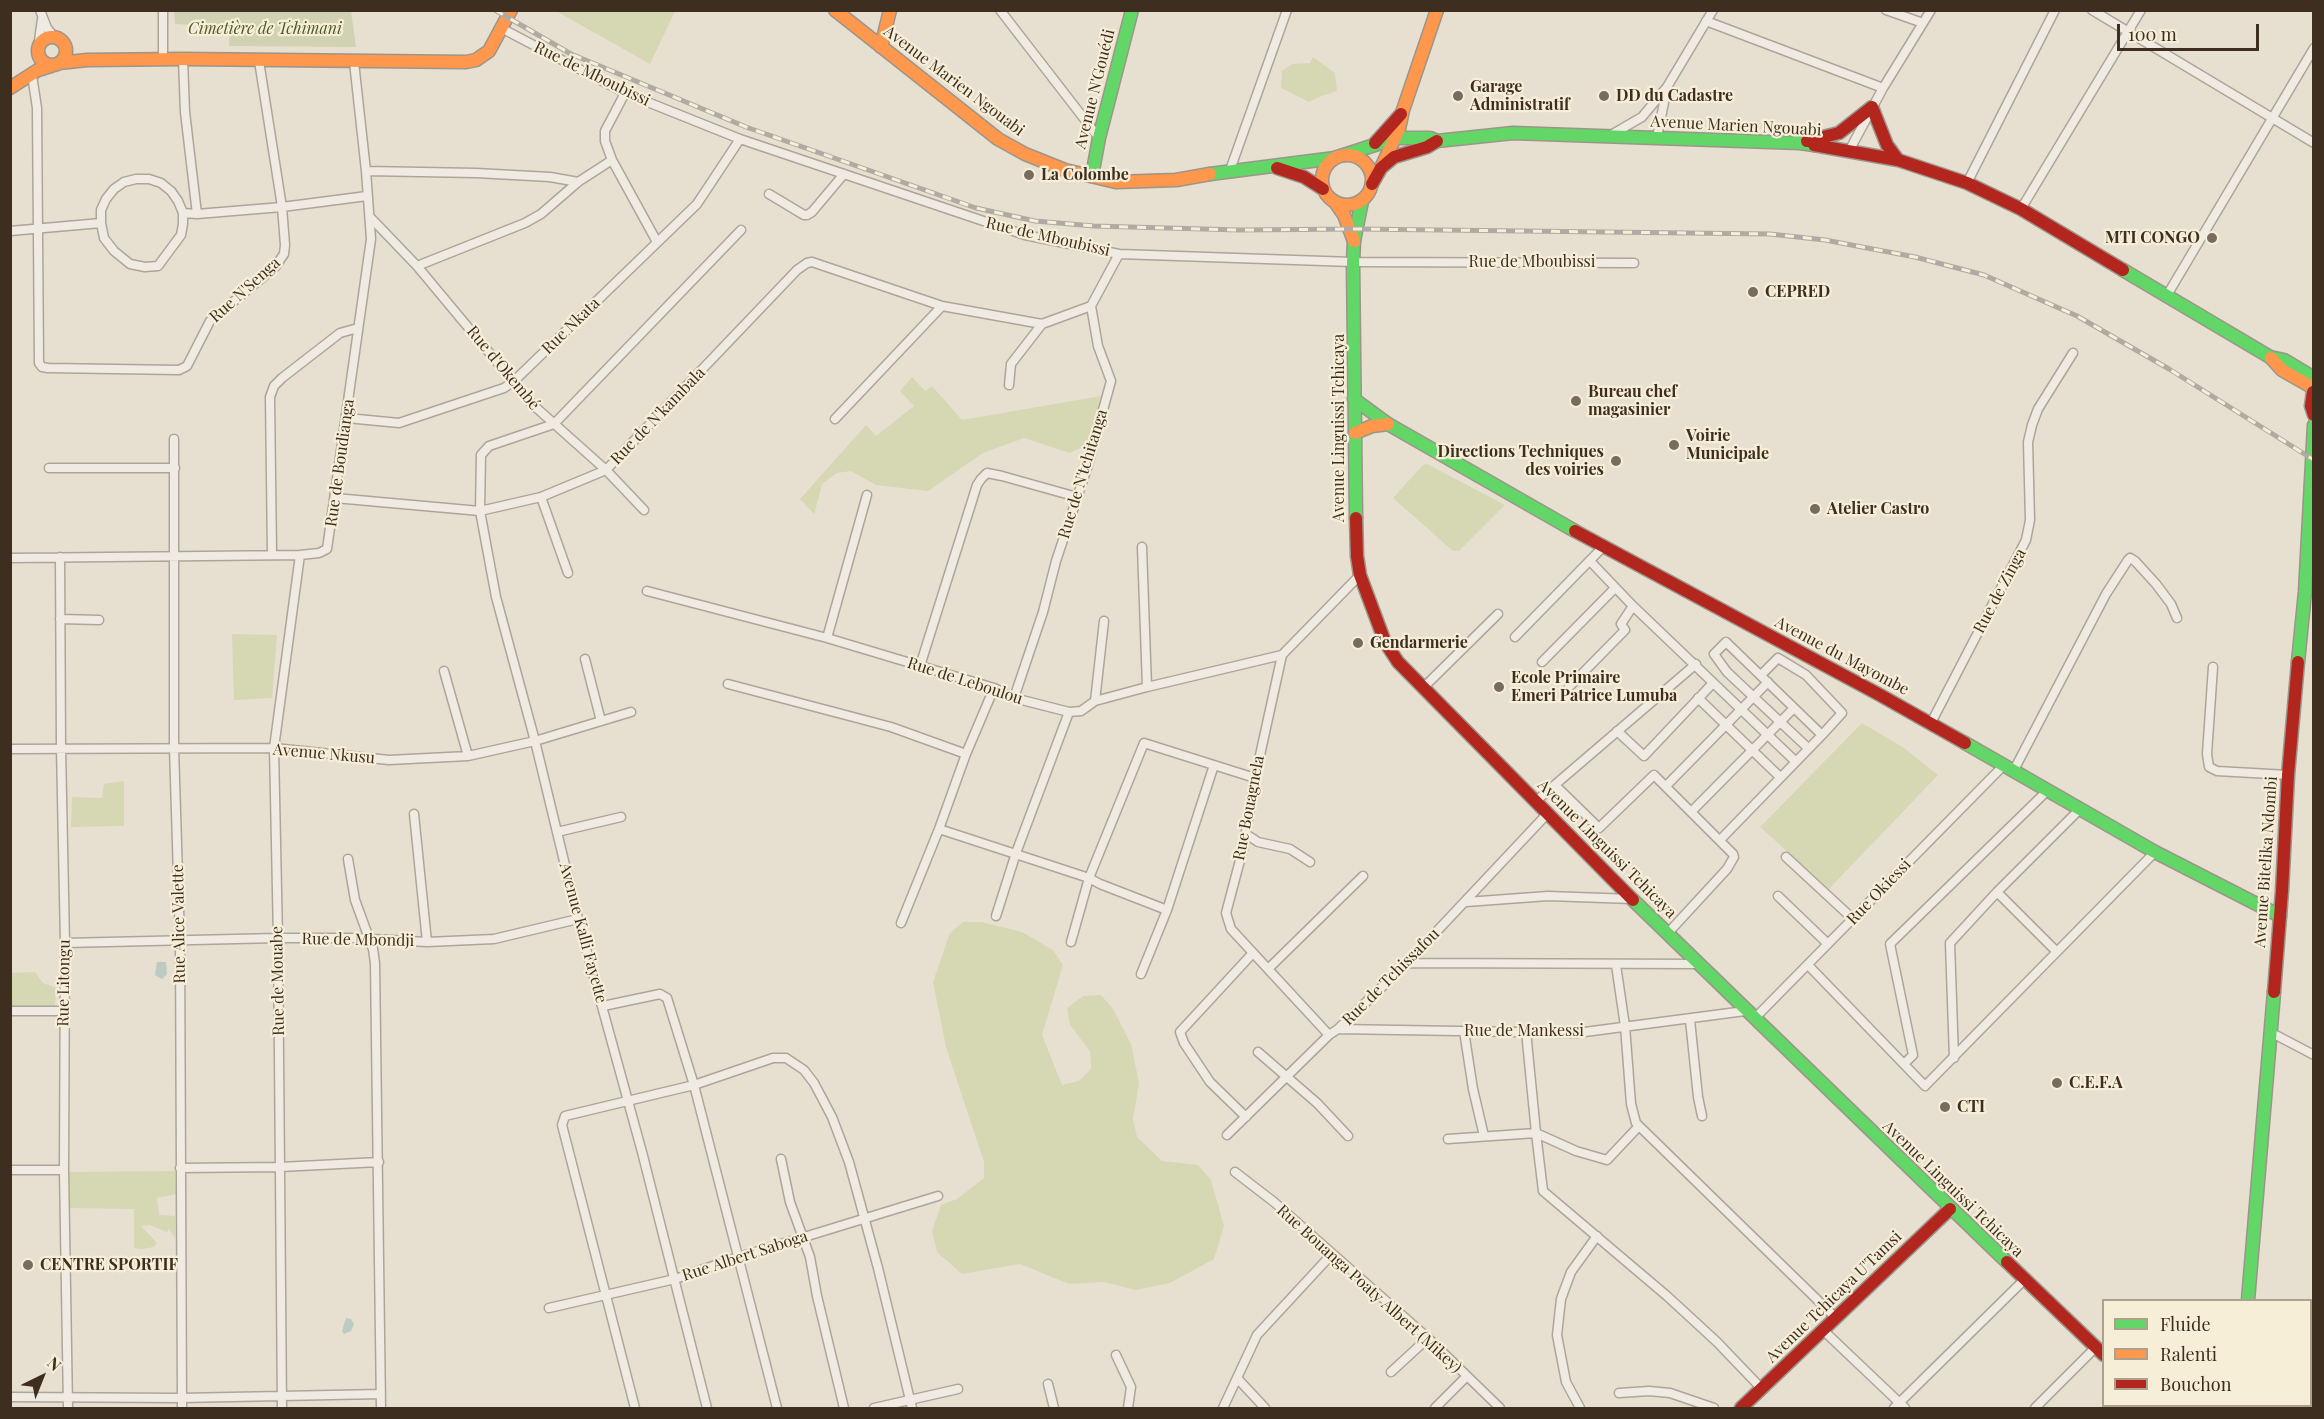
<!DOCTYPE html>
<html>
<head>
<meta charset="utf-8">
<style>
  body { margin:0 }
  #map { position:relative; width:2324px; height:1419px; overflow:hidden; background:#e7e0d1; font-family:"Playfair Display",serif }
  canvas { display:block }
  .frame { position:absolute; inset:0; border:12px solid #3d2e20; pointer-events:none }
  .legend { position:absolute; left:2102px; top:1299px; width:210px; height:108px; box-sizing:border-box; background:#f7eed8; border:2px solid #ada18e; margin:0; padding:8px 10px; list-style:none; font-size:18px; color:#3d2e20 }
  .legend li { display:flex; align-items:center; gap:12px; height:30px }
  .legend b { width:30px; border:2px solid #ada18e }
  .north { position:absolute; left:12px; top:1347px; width:60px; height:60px; -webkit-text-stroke:4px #f7eed8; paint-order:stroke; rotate:43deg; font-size:16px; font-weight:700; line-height:24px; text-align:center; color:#3d2e20 }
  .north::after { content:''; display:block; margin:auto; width:21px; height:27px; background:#3d2e20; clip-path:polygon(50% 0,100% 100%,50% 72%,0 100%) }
  .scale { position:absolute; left:2117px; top:24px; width:142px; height:27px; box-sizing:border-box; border:3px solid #3d2e20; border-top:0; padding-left:8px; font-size:18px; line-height:21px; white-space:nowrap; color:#3d2e20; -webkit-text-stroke:4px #f7eed8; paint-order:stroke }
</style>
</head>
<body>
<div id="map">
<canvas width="2324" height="1419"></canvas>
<div class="frame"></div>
<ul class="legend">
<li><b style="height:8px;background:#63d668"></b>Fluide</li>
<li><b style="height:8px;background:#ff974d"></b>Ralenti</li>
<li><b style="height:8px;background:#b3261e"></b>Bouchon</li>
</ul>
<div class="north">N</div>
<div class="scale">100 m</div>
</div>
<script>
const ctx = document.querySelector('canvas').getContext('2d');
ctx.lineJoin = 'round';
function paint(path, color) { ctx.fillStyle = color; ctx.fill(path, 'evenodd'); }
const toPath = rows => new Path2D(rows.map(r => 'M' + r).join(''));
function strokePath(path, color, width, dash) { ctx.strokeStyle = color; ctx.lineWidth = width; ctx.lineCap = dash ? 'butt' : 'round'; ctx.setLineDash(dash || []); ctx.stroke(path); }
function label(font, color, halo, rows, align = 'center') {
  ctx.font = font + ' "Playfair Display",serif'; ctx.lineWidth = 4.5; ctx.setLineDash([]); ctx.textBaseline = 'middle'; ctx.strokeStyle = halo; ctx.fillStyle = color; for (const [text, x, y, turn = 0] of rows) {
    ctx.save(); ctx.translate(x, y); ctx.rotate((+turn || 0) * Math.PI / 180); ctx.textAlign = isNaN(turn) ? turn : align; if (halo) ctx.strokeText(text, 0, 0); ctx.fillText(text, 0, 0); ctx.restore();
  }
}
paint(toPath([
  [556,11,675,11,650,64],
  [1313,57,1335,73,1337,91,1321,96,1309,102,1281,88,1282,71,1292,64,1310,63],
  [912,377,925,391,932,386,962,420,1101,396,1088,444,1070,453,1024,438,983,453,928,491,876,485,851,471,837,473,822,484,814,514,800,499,866,425,876,436,914,406,900,391],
  [1427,464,1505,505,1459,551,1453,551,1393,498,1423,465],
  [232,634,277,635,272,698,234,700],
  [1862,723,1904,748,1938,775,1829,889,1760,827],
  [124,781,124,826,71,827,72,797,102,798,104,784],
  [963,922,981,922,1022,932,1053,950,1063,965,1042,1035,1062,1085,1079,1081,1091,1069,1090,1051,1070,1025,1067,1008,1083,996,1101,995,1113,1009,1131,1044,1139,1083,1133,1119,1137,1137,1162,1161,1198,1165,1211,1180,1224,1226,1214,1259,1170,1283,1136,1290,1104,1282,1069,1284,1020,1264,962,1274,937,1252,932,1231,941,1205,957,1199,984,1178,984,1162,946,1047,933,982,950,933],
  [35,972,43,983,56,988,55,1007,11,1008,10,973],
  [175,1171,176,1194,157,1198,159,1215,175,1216,175,1238,169,1229,167,1232,150,1225,141,1226,157,1243,154,1247,142,1249,134,1248,134,1209,66,1208,67,1172]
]), '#d6d7b3');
paint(toPath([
  [174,11,351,11,356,47,229,46,230,27,175,24]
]), '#d1d1b3');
paint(toPath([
  [157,962,166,962,167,974,162,979,155,975],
  [346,1318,351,1319,354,1324,351,1331,344,1334,342,1331]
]), '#bcccc2');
const street = toPath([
  [40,10,47,28,55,38],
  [163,10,163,60],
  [1000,10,1099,138],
  [1886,10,1923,23],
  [2092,10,2314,143],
  [1706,21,1883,88],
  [501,28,625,93,740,139,1025,235,1119,254,1353,262,1634,263],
  [38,48,42,19],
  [183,59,185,112,197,214],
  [32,75,37,108,39,363,42,367,48,368,179,370,187,366,210,321,275,267,284,254,285,245,282,207,259,61],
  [625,93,605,131,605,141,612,160,657,242],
  [1611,135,1642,117,1667,87,1713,10],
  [1657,137,1667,88],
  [1849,151,1883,88,1931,10],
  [1230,170,1287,10],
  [366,171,476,173,550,177,578,182],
  [136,179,149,179,161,183,171,191,178,201,183,213,183,224,181,235,158,266,145,267,130,264,114,251,104,238,101,223,101,210,106,199,114,189,124,182,136,179],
  [1967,183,2055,10],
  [769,194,804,215,807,215,812,212,844,174],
  [2021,209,2141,10],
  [183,213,197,214,282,207,367,196],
  [370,217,417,266,532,404,606,470,644,510],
  [10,231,101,223],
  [417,266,525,223,541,214,578,182,612,160],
  [2166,297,2314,48],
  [1009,385,1011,364,1042,324],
  [347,418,399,423,504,388,514,381,697,204,740,139],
  [835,419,942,306],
  [174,439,174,747,180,941,182,1408],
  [49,468,175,468],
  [541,497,568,573],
  [335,498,480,511,541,497,606,470,797,270,807,263,812,262,942,306,1042,324,1091,306],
  [1142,547,1147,687],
  [272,554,270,397,274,386,282,378,340,333,358,328],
  [60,557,61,748,65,943,64,1170,68,1408],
  [10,558,300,555,319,553,327,549,371,239,366,171,354,62],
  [1590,561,1633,606,1795,761],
  [647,591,827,638,994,688,1014,698,1069,712,1081,711,1095,701,1147,687,1282,655],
  [60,619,99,620],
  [1515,637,1603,547],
  [827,638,867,495],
  [585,659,601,721],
  [1542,662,1615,588],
  [920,666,977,485,981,479,987,473,1002,476,1077,497],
  [2213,667,2207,754,2209,767,2217,771,2288,775],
  [444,671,468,756],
  [1761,675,1778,658,1806,675,1842,713,1822,735],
  [728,684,891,727,966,754],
  [1569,687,1625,630,1621,624,1633,606],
  [1423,688,1498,614],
  [1014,698,1043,612,1056,561,1087,468,1111,381,1098,346,1091,306,1119,254],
  [1698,698,1780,777],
  [1095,701,1104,621],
  [1931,723,2026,540,2030,520,2028,442,2032,425,2038,409,2073,353],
  [1617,731,1644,756,1713,683],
  [10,749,274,748,389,760,468,756,535,741,631,712],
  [2014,770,2106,594,2128,560,2130,558,2135,561,2156,584,2171,604,2177,618],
  [1555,785,1599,828,1654,775,1733,854,1734,857,1727,869,1668,933],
  [1666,786,1768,682],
  [1536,801,1696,664],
  [1692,811,1794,708],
  [414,814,427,942],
  [939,829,1089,878,1100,884,1167,910],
  [557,832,621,817],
  [1246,834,1258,842,1290,849,1310,862],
  [1720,840,1822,735,1726,642,1714,654,1727,672,1808,748],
  [1786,857,1853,919],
  [348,859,355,900,373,949,375,963,381,1408],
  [1997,892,2056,951],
  [1778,896,1828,944],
  [1466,902,1548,896,1632,899],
  [996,916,1016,853,1069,712],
  [901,923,939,829,966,754,994,688],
  [1071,942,1089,878,1144,743,1255,778],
  [65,943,278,938,354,938,427,942,494,939,578,919],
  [1407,963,1699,964],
  [1616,965,1625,1026,1631,1104,1636,1123,1836,1318],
  [1808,965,1925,1086,2155,852],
  [1268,969,1363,876],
  [1141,974,1167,910,1214,765],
  [603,1006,660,994,667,998,694,1085,777,1408],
  [10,1011,63,1011],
  [1754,1019,2004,765],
  [1690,1020,1698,1097,1702,1116],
  [1338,1029,1577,1033,1745,1011],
  [1464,1031,1473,1089,1484,1136],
  [1526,1031,1536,1133,1543,1191,1667,1296,1717,1342,1762,1389],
  [2270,1032,2314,1055],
  [1329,1035,1231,929,1226,913,1243,849,1255,778,1282,655,1360,575],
  [1258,1052,1317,1103,1348,1136],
  [1954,1058,1950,943,1997,892,2080,809],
  [1904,1064,1913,1055,1890,944,2048,790],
  [1246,1117,1210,1082,1184,1043,1180,1032,1252,954],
  [1227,1135,1329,1035,1338,1029,1407,963,1548,813],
  [1448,1139,1536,1133,1576,1151,1607,1160,1639,1126],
  [781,1159,790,1202,810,1257,817,1296,844,1408],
  [180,1168,280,1167,379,1162],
  [10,1170,64,1170],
  [1235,1172,1274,1202,1428,1338,1500,1408],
  [549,1308,675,1279,739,1257,938,1196],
  [1824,1331,1905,1408],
  [1116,1355,1131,1387,1128,1408],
  [1391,1372,1428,1338],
  [1237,1378,1265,1408],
  [1048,1384,1054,1408],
  [1619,1393,1649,1391,1670,1393,1714,1408],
  [10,1397,181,1398,381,1394],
  [282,1408,278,938,274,748,300,555],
  [635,1408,562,1125,565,1116,694,1085,773,1058,786,1058,804,1070,814,1083,832,1117,849,1162,878,1268,912,1408],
  [707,1408,642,1152,578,919,535,741,496,597,480,511,481,455,489,446,554,424,741,230],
  [874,1408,958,1389],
  [1223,1408,1257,1335,1331,1255],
  [1435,1408,1466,1377],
  [1580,1408,1566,1382,1557,1335,1561,1299,1571,1272,1597,1236],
  [1894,1408,2024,1280],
  [2035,1408,2095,1348]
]);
const fast = toPath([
  [1344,155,1396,138,1430,138,1437,141,1513,133,1800,143,1814,145],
  [1210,174,1335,158],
  [1092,176,1099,138,1132,10],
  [2123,270,2270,357,2284,360,2314,378],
  [1354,399,1388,424,1575,531],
  [1356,518,1353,262,1354,241,1362,201],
  [2298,662,2305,592,2314,425],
  [1965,743,2155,852,2280,916],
  [1633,900,2007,1262],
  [2248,1300,2274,992],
  [2159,1406,2162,1408]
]);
const slow = toPath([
  [835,10,998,139,1025,154,1065,170,1116,182,1176,180,1210,174],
  '38 51a14 14 0 1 1 28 0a14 14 0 1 1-28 0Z',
  [881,47,890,10],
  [59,63,87,60,183,59,466,62,476,60,489,51,511,10],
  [10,88,38,70,54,65],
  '1322 180a25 25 0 1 1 50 0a25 25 0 1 1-50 0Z',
  [1381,168,1399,129,1403,110,1437,10],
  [1335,202,1344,215,1354,241],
  [2271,358,2282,370,2310,386],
  [1355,433,1372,426,1388,424],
  [2240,1406,2240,1408]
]);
const jam = toPath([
  [1807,141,1839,133,1872,107,1887,145,1898,160],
  [1375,143,1401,114],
  [1814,145,1898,160,1967,183,2021,209,2123,270],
  [1277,168,1304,177,1323,189],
  [1372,184,1381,168,1394,157,1427,147,1437,141],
  [2313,392,2311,406,2314,415],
  [1356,518,1357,556,1360,575,1385,642,1398,662,1633,900],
  [1575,531,1880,695,1965,743],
  [2274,992,2282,891,2288,775,2298,662],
  [2007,1262,2104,1355],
  [1741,1408,1950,1209]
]);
strokePath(street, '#ada599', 11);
strokePath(fast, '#9c958a', 15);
strokePath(slow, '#9c958a', 15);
strokePath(jam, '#9c958a', 15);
strokePath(street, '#efebe3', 8);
strokePath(fast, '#63d668', 12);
strokePath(slow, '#ff974d', 12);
strokePath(jam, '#b3261e', 12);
const rail = toPath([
  [495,10,571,54,746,127,976,208,1035,221,1094,226,1240,230,1357,229,1770,234,1825,240,1915,257,1984,275,2077,316,2169,369,2314,460]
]);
strokePath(rail, '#afaaa2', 5);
strokePath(rail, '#f7eed8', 3, [9]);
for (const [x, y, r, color] of [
  [1458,96,6,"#786c5e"],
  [1604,96,6,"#786c5e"],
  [1029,175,6,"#786c5e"],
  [2212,238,6,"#786c5e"],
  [1753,292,6,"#786c5e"],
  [1576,401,6,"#786c5e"],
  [1674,445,6,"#786c5e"],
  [1616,461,6,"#786c5e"],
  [1815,509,6,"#786c5e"],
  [1358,643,6,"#786c5e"],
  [1499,687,6,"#786c5e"],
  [2057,1083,6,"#786c5e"],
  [1945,1107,6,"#786c5e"],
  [28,1265,6,"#786c5e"]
]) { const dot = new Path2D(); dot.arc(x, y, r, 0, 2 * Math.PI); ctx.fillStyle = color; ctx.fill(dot); strokePath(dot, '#f7eed8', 2); }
label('italic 16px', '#4d5a26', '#f7eed8', [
  ["Cimetière de Tchimani",265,29]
]);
label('16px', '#3d2e20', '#f7eed8', [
  ["Rue de Mboubissi",592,74,26],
  ["Avenue Marien Ngouabi",954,81,37],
  ["Avenue N'Gouédi",1095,89,-76],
  ["Avenue Marien Ngouabi",1736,126,3],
  ["Rue de Mboubissi",1048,237,13],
  ["Rue de Mboubissi",1532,262],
  ["Rue N'Senga",245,290,-42],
  ["Rue Nkata",571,326,-44],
  ["Rue d'Okembé",503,368,50],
  ["Rue de N'kambala",658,416,-46],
  ["Avenue Linguissi Tchicaya",1339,428,-90],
  ["Rue de Boudianga",340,463,-82],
  ["Rue de N'tchitanga",1083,474,-73],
  ["Rue de Zinga",2000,591,-62],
  ["Avenue du Mayombe",1842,656,28],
  ["Rue de Leboulou",965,681,18],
  ["Avenue Nkusu",324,754,5],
  ["Rue Bouagnela",1249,808,-79],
  ["Avenue Linguissi Tchicaya",1607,849,45],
  ["Avenue Bitelika Ndombi",2266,862,-86],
  ["Rue Okiessi",1879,892,-46],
  ["Rue Alice Valette",179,924,-91],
  ["Avenue Kalli Fayette",583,933,75],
  ["Rue de Mbondji",358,940,1],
  ["Rue de Tchissafou",1391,977,-45],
  ["Rue de Mouabe",278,981,-91],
  ["Rue Litongu",64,983,-89],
  ["Rue de Mankessi",1524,1031],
  ["Avenue Linguissi Tchicaya",1953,1189,44],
  ["Rue Albert Saboga",745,1256,-18],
  ["Rue Bouanga Poaty Albert (Mikey)",1369,1289,42],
  ["Avenue Tchicaya U'Tamsi",1834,1297,-44]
]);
label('bold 16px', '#3d2e20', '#f7eed8', [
  ["Garage",1470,87],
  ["Administratif",1470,105],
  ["DD du Cadastre",1616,96],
  ["La Colombe",1041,175],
  ["MTI CONGO",2200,238,"right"],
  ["CEPRED",1765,292],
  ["Bureau chef",1588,392],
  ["magasinier",1588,410],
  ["Voirie",1686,436],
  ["Municipale",1686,454],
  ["Directions Techniques",1604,452,"right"],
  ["des voiries",1604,470,"right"],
  ["Atelier Castro",1827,509],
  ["Gendarmerie",1370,643],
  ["Ecole Primaire",1511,678],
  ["Emeri Patrice Lumuba",1511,696],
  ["C.E.F.A",2069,1083],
  ["CTI",1957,1107],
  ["CENTRE SPORTIF",40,1265]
], 'left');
</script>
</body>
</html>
